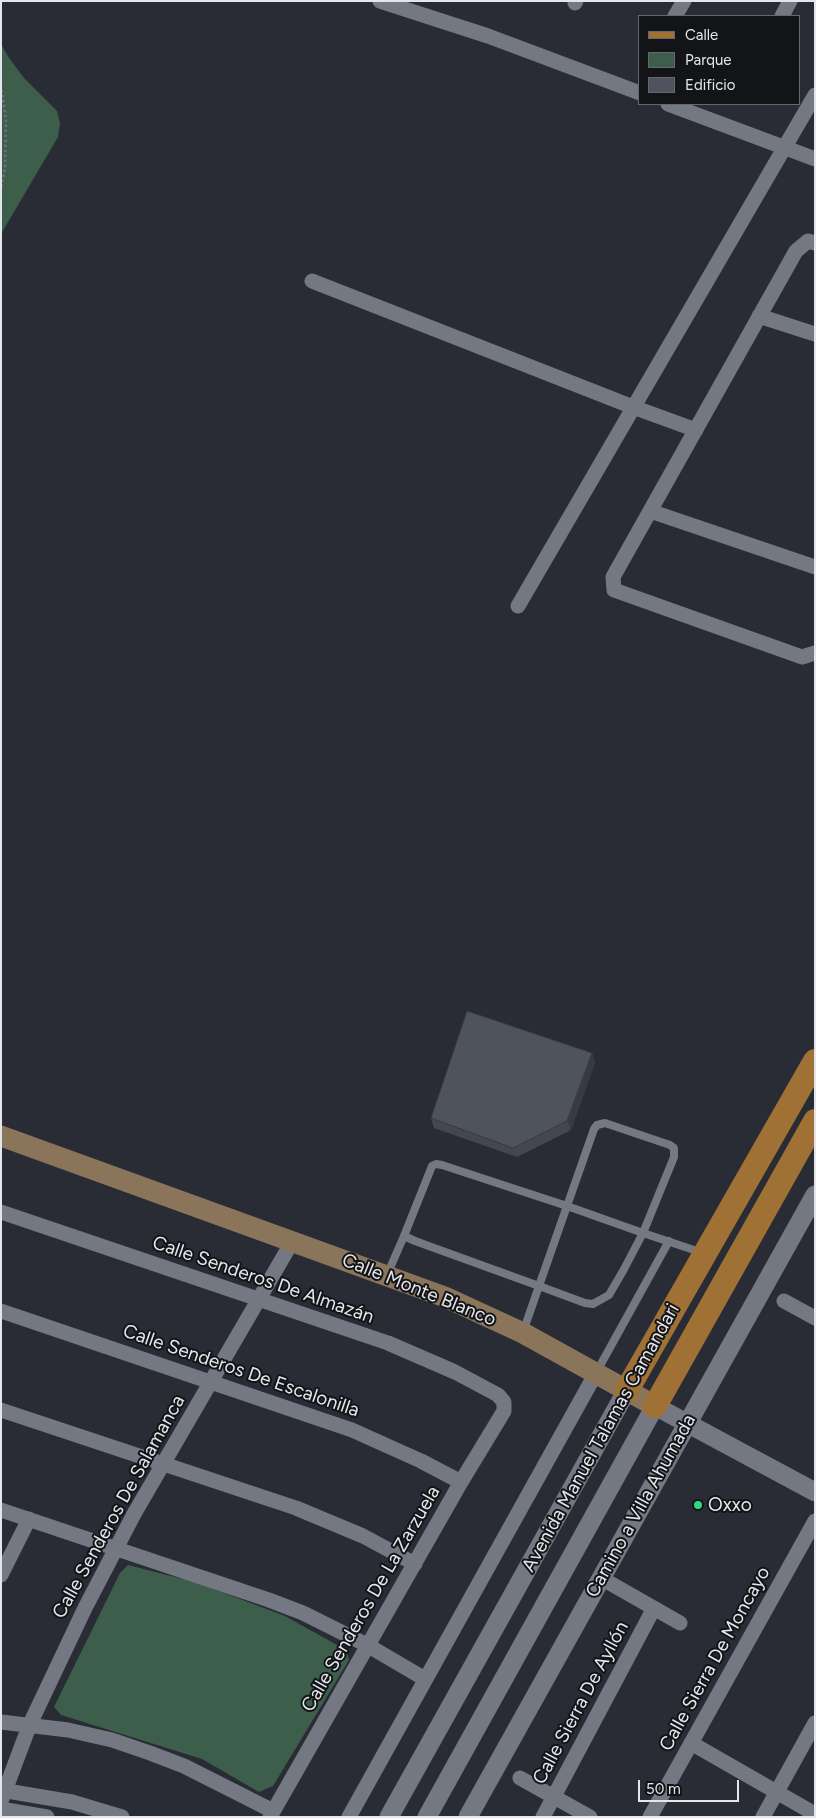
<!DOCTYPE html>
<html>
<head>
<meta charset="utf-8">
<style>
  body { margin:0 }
  #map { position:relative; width:816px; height:1818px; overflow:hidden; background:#292c35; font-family:Figtree,sans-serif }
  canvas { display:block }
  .frame { position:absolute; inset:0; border:2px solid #e4e6ec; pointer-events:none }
  .legend { position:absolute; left:638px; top:15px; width:162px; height:90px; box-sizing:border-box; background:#131418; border:1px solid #67686d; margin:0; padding:6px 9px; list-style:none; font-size:15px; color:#e4e6ec }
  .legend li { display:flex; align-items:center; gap:10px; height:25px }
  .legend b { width:25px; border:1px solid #67686d }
  .scale { position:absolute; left:638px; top:1780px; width:101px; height:22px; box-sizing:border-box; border:2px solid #e4e6ec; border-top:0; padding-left:6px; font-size:15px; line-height:18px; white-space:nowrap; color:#e4e6ec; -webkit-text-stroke:4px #131418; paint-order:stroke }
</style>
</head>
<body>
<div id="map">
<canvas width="816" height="1818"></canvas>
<div class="frame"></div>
<ul class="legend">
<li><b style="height:6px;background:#9f7135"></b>Calle</li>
<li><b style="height:14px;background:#3c5e4b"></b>Parque</li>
<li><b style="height:14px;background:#4f535d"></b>Edificio</li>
</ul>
<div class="scale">50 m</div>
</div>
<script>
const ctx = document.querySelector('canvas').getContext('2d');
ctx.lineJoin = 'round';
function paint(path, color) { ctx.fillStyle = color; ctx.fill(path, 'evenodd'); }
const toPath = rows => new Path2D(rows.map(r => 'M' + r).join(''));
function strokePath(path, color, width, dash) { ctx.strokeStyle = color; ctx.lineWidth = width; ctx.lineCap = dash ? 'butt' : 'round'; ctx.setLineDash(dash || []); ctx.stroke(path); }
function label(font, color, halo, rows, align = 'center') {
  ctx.font = font + ' Figtree,sans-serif'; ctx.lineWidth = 4; ctx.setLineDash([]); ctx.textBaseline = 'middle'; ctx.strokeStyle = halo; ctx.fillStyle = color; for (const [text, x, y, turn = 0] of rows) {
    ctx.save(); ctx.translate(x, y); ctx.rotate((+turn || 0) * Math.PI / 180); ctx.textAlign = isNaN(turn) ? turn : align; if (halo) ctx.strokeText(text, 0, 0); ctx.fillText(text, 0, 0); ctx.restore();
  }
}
paint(toPath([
  [1,44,9,58,24,78,57,111,60,123,58,137,1,234],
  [128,1565,195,1582,285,1616,346,1650,349,1660,273,1786,259,1792,202,1759,61,1715,54,1707,120,1573]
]), '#3c5e4b');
strokePath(toPath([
  [1,85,6,120,5,169,1,188]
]), '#6e7178', 2.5, [2.5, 2.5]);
strokePath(toPath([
  [387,1275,404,1236],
  [523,1332,539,1286,567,1206,594,1129,597,1125,605,1123,670,1145,674,1148,674,1157,643,1233,623,1271,609,1295,593,1304,585,1303,539,1286,415,1241,404,1236,432,1166,436,1164,442,1165,567,1206,643,1233,703,1253],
  [596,1373,669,1241]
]), '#747882', 8);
strokePath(toPath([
  [380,1,488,36,640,93],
  [575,3,576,1],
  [675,16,684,1],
  [782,16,790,1],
  [668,104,815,159],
  [815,243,808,241,796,251,613,577,614,590,802,657,815,653],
  [312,281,633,407,696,430],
  [759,316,815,334],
  [650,511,815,567],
  [518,606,815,95],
  [1,1212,388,1343,455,1372,498,1395,504,1402,504,1411,461,1482,270,1817],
  [784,1301,815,1318],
  [1,1311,352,1430,421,1461,461,1482],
  [1,1410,296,1508,363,1536,415,1564],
  [1,1510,269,1600,303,1613,367,1645,425,1679],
  [1,1575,29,1519],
  [601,1578,680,1623],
  [1,1722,68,1730,112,1740,150,1753,184,1766,273,1811],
  [691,1743,815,1814],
  [520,1778,590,1817],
  [1,1790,72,1802,122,1817],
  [1,1801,30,1724,85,1608,134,1514,292,1242],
  [1,1809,47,1817],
  [349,1817,596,1373],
  [543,1817,654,1608],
  [650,1817,815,1521],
  [763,1817,815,1723]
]), '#747882', 15);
strokePath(toPath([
  [389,1817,627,1390],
  [427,1817,655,1406,815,1492],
  [468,1817,815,1195]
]), '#747882', 19);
strokePath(toPath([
  [1,1136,445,1297,523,1333,655,1406]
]), '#8a755b', 21);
strokePath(toPath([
  [627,1390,815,1061],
  [655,1406,815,1121]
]), '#9f7135', 24);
paint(toPath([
  [592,1053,595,1063,571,1130,517,1157,434,1128,431,1118]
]), '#444750');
paint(toPath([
  [592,1053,595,1063,571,1130,567,1121]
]), '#373a41');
const building = toPath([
  [467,1011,592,1053,567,1121,513,1148,431,1118,467,1011]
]);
paint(building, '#4f535d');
strokePath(building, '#373a41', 1);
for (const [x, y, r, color] of [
  [698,1505,5,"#31d882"]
]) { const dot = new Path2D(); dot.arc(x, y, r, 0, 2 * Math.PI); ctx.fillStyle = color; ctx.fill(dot); strokePath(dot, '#131418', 2); }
label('19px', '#e4e6ec', '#131418', [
  ["Calle Senderos De Almazán",263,1280,19],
  ["Calle Monte Blanco",419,1290,22],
  ["Calle Senderos De Escalonilla",241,1371,19],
  ["Avenida Manuel Talamas Camandari",601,1438,-61],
  ["Camino a Villa Ahumada",641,1506,-61],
  ["Calle Senderos De Salamanca",119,1507,-61],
  ["Calle Senderos De La Zarzuela",371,1599,-60],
  ["Calle Sierra De Moncayo",715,1659,-61],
  ["Calle Sierra De Ayllón",581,1703,-62]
]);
label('19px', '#e4e6ec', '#131418', [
  ["Oxxo",708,1505]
], 'left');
</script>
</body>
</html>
